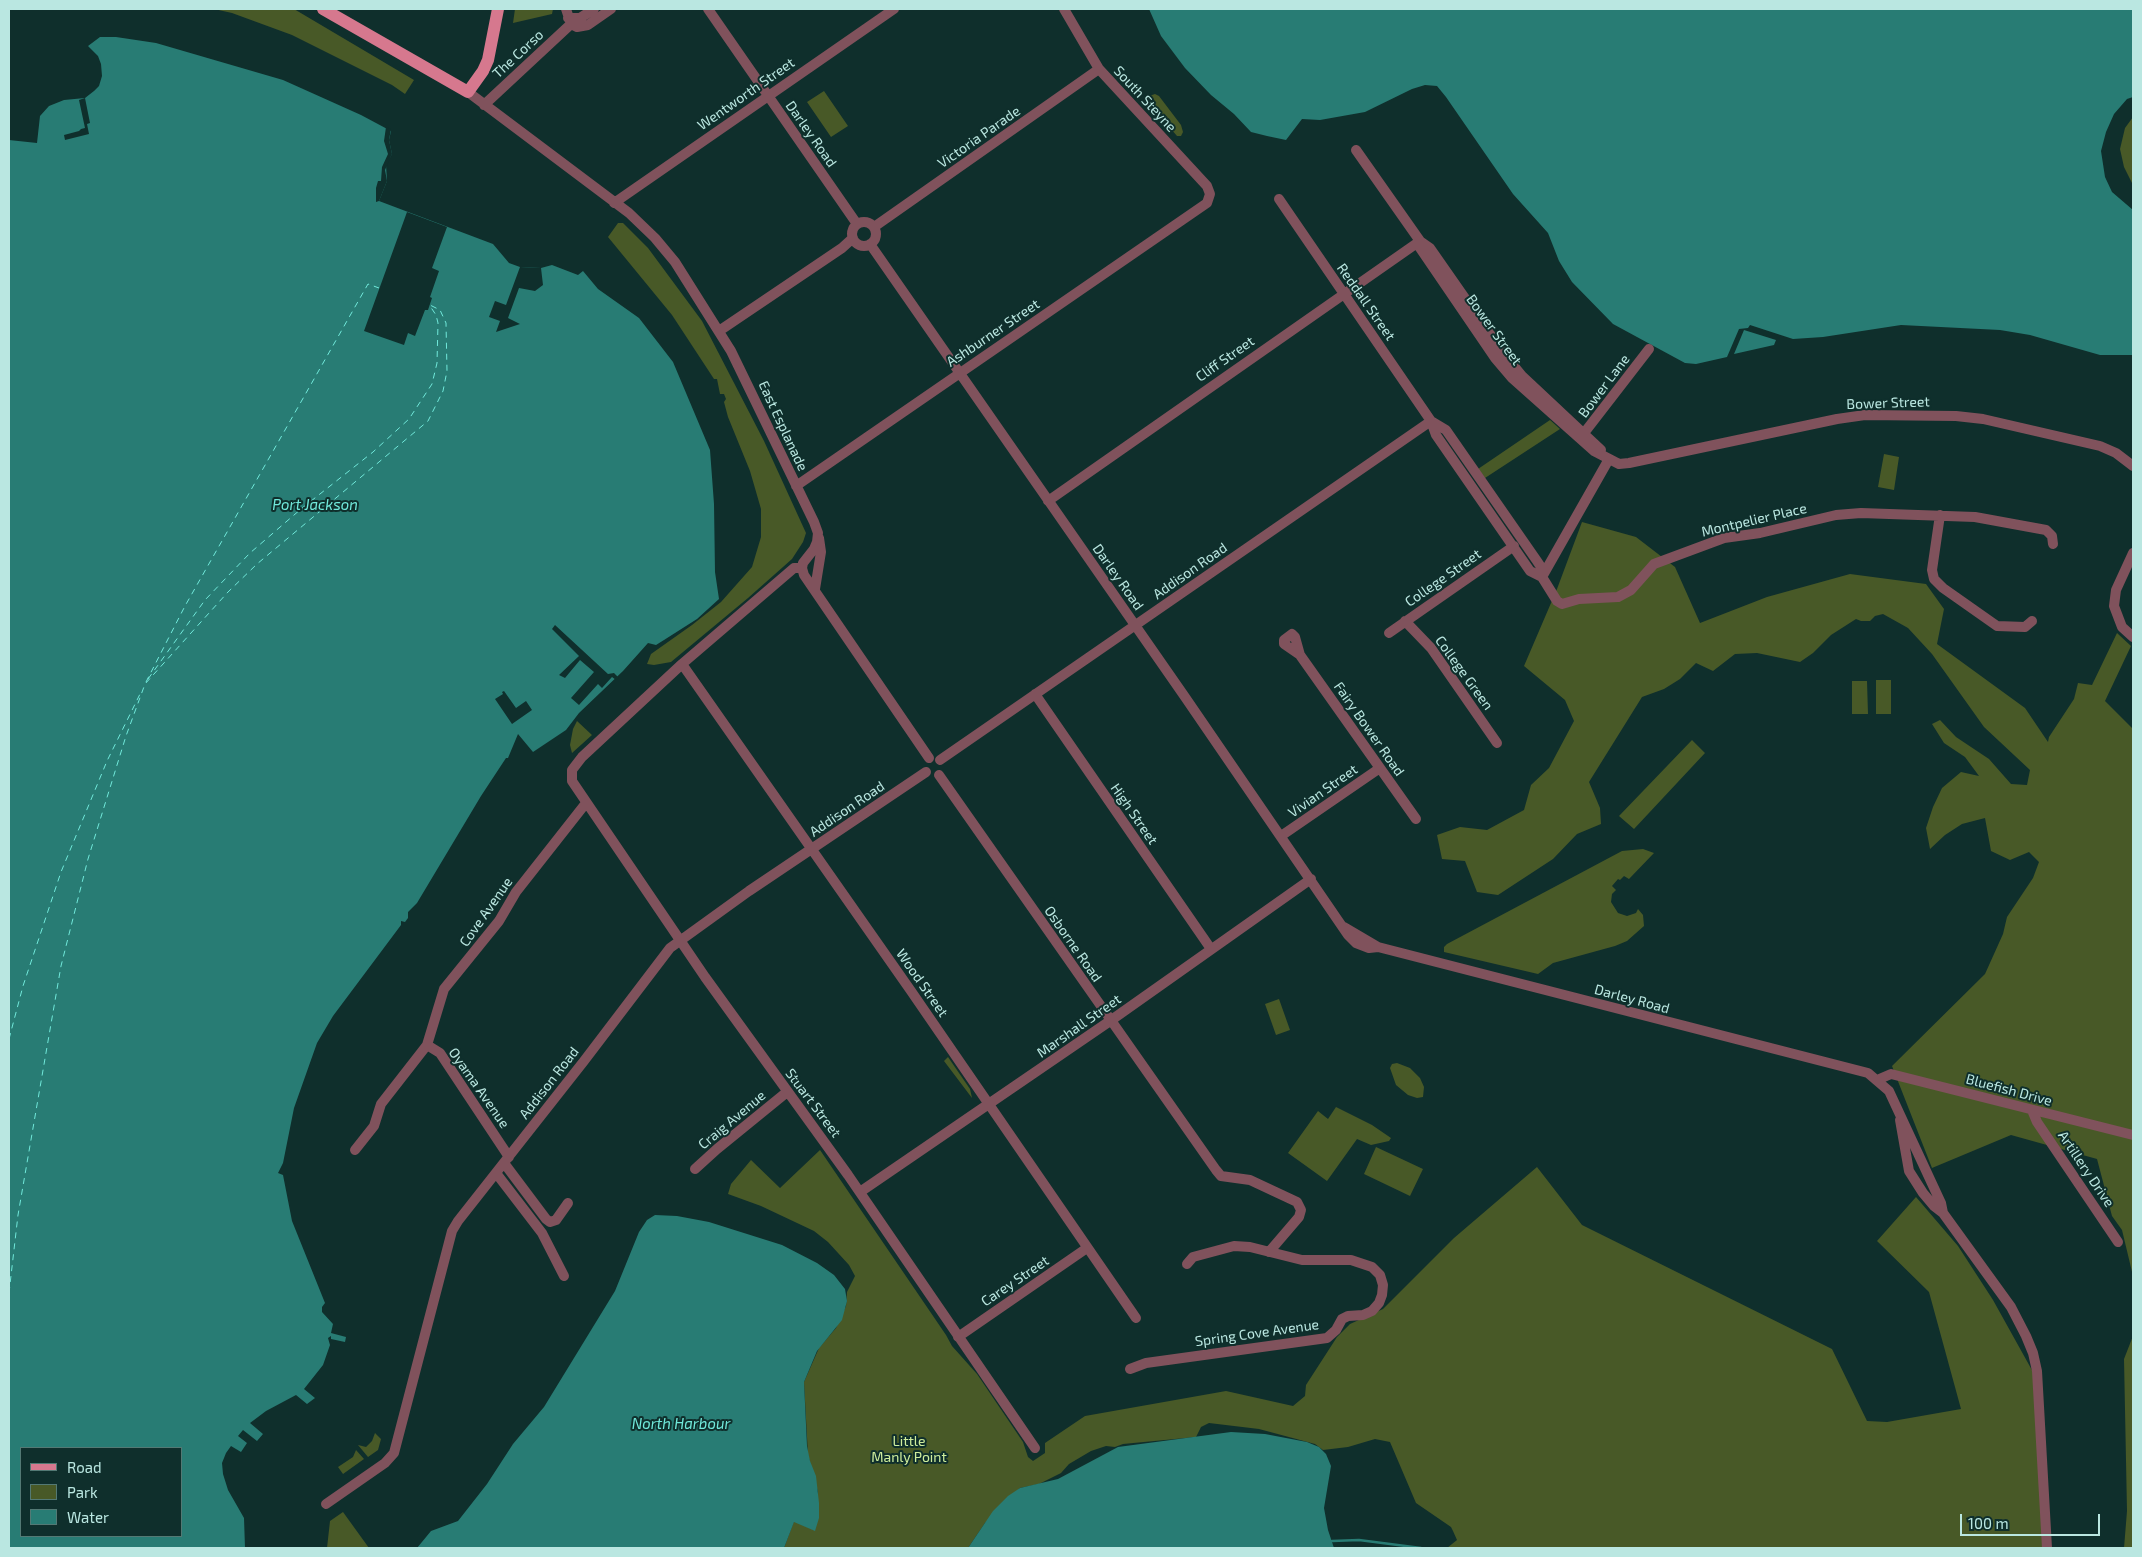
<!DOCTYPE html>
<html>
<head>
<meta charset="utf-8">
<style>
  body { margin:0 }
  #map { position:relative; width:2142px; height:1557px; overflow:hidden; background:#0f2f2c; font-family:"Exo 2",sans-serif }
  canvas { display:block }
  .frame { position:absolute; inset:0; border:10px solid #bae7e1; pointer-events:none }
  .legend { position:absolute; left:20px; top:1447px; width:162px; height:90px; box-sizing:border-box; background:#0f2f2c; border:1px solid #537974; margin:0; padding:6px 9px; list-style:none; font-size:15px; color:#bae7e1 }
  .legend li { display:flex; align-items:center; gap:10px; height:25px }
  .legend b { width:25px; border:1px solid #537974 }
  .scale { position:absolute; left:1960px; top:1514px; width:140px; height:22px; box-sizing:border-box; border:2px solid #bae7e1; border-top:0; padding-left:6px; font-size:15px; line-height:18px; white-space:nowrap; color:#bae7e1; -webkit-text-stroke:4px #0f2f2c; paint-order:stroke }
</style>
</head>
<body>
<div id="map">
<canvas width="2142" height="1557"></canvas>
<div class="frame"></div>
<ul class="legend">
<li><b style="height:6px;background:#d6788e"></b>Road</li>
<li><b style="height:14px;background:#485927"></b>Park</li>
<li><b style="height:14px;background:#287c74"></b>Water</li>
</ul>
<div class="scale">100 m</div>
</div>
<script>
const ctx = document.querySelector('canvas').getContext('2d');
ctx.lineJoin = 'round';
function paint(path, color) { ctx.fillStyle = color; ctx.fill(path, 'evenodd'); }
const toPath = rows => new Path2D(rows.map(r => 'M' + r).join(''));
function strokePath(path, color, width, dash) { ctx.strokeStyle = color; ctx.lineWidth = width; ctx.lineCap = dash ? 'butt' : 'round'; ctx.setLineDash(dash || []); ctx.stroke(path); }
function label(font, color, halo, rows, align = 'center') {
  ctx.font = font + ' "Exo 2",sans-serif'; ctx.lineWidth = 4; ctx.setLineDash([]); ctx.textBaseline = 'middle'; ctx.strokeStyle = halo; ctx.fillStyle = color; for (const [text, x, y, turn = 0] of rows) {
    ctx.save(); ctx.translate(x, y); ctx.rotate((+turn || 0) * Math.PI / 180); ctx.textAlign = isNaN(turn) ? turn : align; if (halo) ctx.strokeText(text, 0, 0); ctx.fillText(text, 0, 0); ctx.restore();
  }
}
paint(toPath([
  [214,9,294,9,414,80,405,94,392,85,292,35,232,13],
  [515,9,553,9,552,14,513,23],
  [824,91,848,126,831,137,807,102],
  [1155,94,1159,96,1181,125,1183,132,1181,136,1177,136,1148,102,1149,96],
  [2133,117,2133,185,2124,167,2120,149,2125,128],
  [618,223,623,223,648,248,702,321,764,441,806,533,803,542,792,559,748,598,671,662,654,665,647,664,651,654,692,625,721,602,752,567,761,537,761,509,750,471,728,417,724,402,726,399,724,394,720,394,717,379,714,379,672,315,608,237],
  [1550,420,1560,429,1485,478,1478,469],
  [1884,454,1899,457,1894,490,1878,487],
  [1582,522,1636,537,1675,567,1700,623,1767,597,1850,574,1926,584,1944,609,1937,644,2025,708,2048,742,2049,737,2074,699,2078,683,2092,685,2117,633,2131,646,2105,701,2133,729,2133,1276,2122,1230,2112,1216,2097,1159,2011,1135,1932,1168,1892,1066,1985,974,2003,934,2007,917,2033,878,2039,862,2029,852,2010,860,1991,851,1985,818,1962,824,1945,835,1930,849,1926,828,1933,807,1942,788,1961,772,1979,776,1965,757,1944,743,1932,724,1940,720,1956,737,1989,759,2011,784,2027,785,2030,770,1984,727,1932,654,1908,628,1883,614,1875,616,1870,621,1861,621,1856,619,1831,635,1813,653,1800,662,1757,653,1735,654,1713,671,1696,663,1680,679,1664,689,1642,697,1589,782,1600,808,1601,824,1577,834,1553,859,1498,895,1477,892,1465,861,1442,859,1437,835,1460,827,1487,830,1524,810,1531,785,1549,768,1574,721,1565,700,1524,666,1557,589],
  [1876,680,1891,680,1891,714,1876,714],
  [1852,681,1867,681,1868,714,1852,714],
  [577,721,592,735,572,753,570,745,573,729],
  [1692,740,1705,753,1634,829,1619,816],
  [1643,849,1654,853,1629,879,1624,876,1620,880,1618,879,1612,886,1616,890,1612,894,1611,902,1618,913,1627,916,1636,913,1638,909,1643,915,1644,926,1627,941,1615,946,1553,963,1538,974,1444,952,1444,947,1447,944,1622,851],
  [1279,999,1290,1030,1276,1035,1265,1004],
  [948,1057,970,1089,972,1098,944,1061],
  [1397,1063,1410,1068,1420,1078,1424,1087,1423,1097,1417,1098,1408,1095,1396,1085,1390,1068,1392,1064],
  [1336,1107,1372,1125,1391,1138,1389,1141,1371,1145,1357,1139,1327,1181,1288,1153,1318,1111,1328,1119],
  [1376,1147,1423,1169,1410,1196,1364,1174],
  [820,1150,946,1335,952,1346,977,1374,1023,1442,1028,1457,1033,1461,1045,1453,1045,1443,1085,1416,1226,1391,1293,1406,1305,1396,1306,1385,1337,1337,1350,1324,1383,1309,1454,1238,1537,1167,1582,1225,1832,1349,1867,1421,1887,1422,1961,1409,1929,1292,1877,1241,1916,1197,1958,1246,1993,1300,2033,1372,2043,1548,1447,1548,1457,1540,1453,1531,1451,1527,1416,1503,1390,1442,1375,1439,1348,1447,1323,1450,1315,1444,1259,1429,1209,1423,1201,1427,1196,1437,1123,1444,1115,1447,1106,1446,1091,1451,1069,1464,1061,1473,1039,1484,1020,1488,985,1523,968,1548,784,1548,794,1521,814,1530,818,1492,808,1455,804,1382,819,1348,836,1328,846,1306,847,1292,855,1276,849,1265,828,1242,814,1231,761,1206,728,1194,731,1184,751,1160,780,1188],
  [2133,1336,2133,1548,2124,1548,2127,1511,2124,1359],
  [375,1433,381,1439,378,1450,368,1457,358,1445,366,1447,372,1441],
  [356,1450,364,1459,343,1474,338,1467,353,1457],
  [343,1512,369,1548,327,1548,330,1521]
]), '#485927');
paint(toPath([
  [1149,9,2133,9,2133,97,2127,99,2114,114,2106,132,2101,151,2105,177,2112,192,2133,210,2133,355,2100,355,2030,335,2000,330,1901,325,1823,337,1793,339,1750,325,1748,328,1739,329,1727,357,1696,364,1685,363,1613,324,1572,282,1559,261,1548,233,1513,194,1446,97,1437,86,1425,85,1412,89,1365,112,1320,120,1302,119,1286,140,1267,136,1251,132,1234,114,1211,95,1185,68,1161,36],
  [100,37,116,37,156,43,283,80,361,115,391,131,389,140,392,154,386,165,387,181,379,201,493,244,509,263,520,267,541,268,552,265,578,275,583,271,598,289,639,318,673,362,710,450,714,504,715,572,719,599,697,619,664,640,656,645,648,643,623,671,579,713,566,730,533,752,518,734,508,758,506,758,481,796,417,903,408,912,408,918,405,922,401,921,401,925,333,1016,317,1043,294,1108,283,1163,278,1173,283,1175,292,1221,325,1303,322,1307,322,1312,333,1324,331,1333,346,1337,345,1342,331,1339,331,1336,328,1338,330,1345,323,1365,304,1389,315,1398,307,1404,296,1395,266,1411,250,1423,263,1434,257,1441,243,1430,238,1436,247,1443,241,1452,231,1446,226,1453,222,1463,223,1474,228,1490,244,1518,245,1548,9,1548,9,140,37,143,40,116,49,106,64,100,85,98,94,91,99,86,102,76,101,64,98,56,88,46],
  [21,1448,181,1448,181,1536,21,1536],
  [1744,330,1776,340,1774,345,1734,354],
  [655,1215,677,1216,709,1222,782,1245,817,1263,834,1275,845,1289,847,1301,842,1320,817,1351,804,1382,807,1446,810,1461,816,1476,819,1503,819,1518,815,1531,794,1522,784,1548,417,1548,431,1531,458,1521,487,1484,513,1444,544,1407,615,1291,639,1232,647,1220],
  [1231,1432,1265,1434,1307,1442,1319,1447,1326,1454,1331,1466,1324,1508,1328,1530,1334,1548,968,1548,993,1511,1008,1496,1020,1488,1058,1479,1118,1447]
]), '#287c74');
paint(toPath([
  [85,98,90,123,87,124,89,134,65,140,64,135,79,131,81,129,85,128,79,100],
  [386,127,391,129,389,140,392,154,385,170,387,181,379,201,376,202,376,188,378,181,381,181,382,167,388,154,384,141],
  [407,212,447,227,432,268,439,271,430,297,432,298,428,310,425,310,415,336,408,333,404,345,364,331],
  [520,267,541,268,543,285,535,291,519,288,508,318,520,324,496,332,500,321,489,317,495,301,506,305],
  [555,625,608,674,614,673,619,678,616,680,612,677,602,688,598,684,579,705,571,698,594,672,580,660,565,678,559,675,579,656,552,629],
  [504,691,516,708,526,701,532,710,512,724,495,699,503,694,502,692]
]), '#0f2f2c');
strokePath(toPath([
  [1332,1541,1359,1540,1421,1548]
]), '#287c74', 2.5);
strokePath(toPath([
  [148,679,205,600,250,553,301,509,373,452,409,419,432,384,437,363,438,323,436,315,430,306],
  [146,682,185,606,368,284,379,288],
  [9,1039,23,986,61,872,107,761,141,692],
  [9,1293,18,1215,61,966,88,859,126,736,145,684,228,592,257,564,428,421,443,391,447,371,446,323,440,310,430,305]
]), '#71e9db', 1, [6, 5]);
strokePath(toPath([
  [566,9,571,24,577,27,588,25,611,9],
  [708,9,857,224],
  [568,18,580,18,594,9],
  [468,92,629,213,655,238,675,262,731,351,814,522,818,533,817,542,814,549,803,563,802,568],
  [484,105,571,24],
  [1356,150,1420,241,1430,248,1504,354,1522,376,1601,450],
  [1279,199,1431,421,1436,435,1530,571,1542,577],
  [614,203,894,9],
  '852 234a12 12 0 1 1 24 0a12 12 0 1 1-24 0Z',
  [874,227,1099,69],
  [1420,241,1420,248,1495,358,1512,378,1594,451,1619,464,1629,463,1837,419,1865,415,1956,416,1983,419,2100,446,2116,453,2133,466],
  [870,244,1185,697,1348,935,1356,943,1369,948,1378,947,1868,1073,1889,1091,1941,1203,1943,1213,2011,1307,2026,1336,2033,1353,2037,1371,2047,1548],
  [719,331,842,248,853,238],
  [1431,421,1446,430,1537,561,1541,567,1542,577,1557,601,1562,604,1579,599,1618,597,1631,590,1654,564,1724,538,1760,533,1836,515,1861,513,1975,517,2046,530,2052,536,2053,544],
  [1581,437,1649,349],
  [796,486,1207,203,1210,194,1207,186,1099,69,1064,9],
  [1048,501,1420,241],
  [1940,515,1932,570,1934,579,1943,588,1997,626,2025,627,2032,621],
  [2133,553,2116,590,2114,606,2122,627,2133,637],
  [802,568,794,568,682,664,582,757,572,770,572,781,705,977,848,1175,1035,1448],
  [802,568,804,575,929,758],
  [1542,577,1609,459],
  [815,589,821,552,819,538],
  [1405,621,1431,648,1497,743],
  [1389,633,1514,546],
  [1300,655,1295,637,1292,634,1284,640,1284,644,1300,655,1416,819],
  [682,664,911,991,1136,1318],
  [1035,694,1211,949],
  [940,760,1431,421],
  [939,775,1216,1170,1221,1176,1250,1180,1297,1202,1301,1210,1299,1217,1269,1252],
  [1281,836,1380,768],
  [1344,927,1378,947],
  [427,1045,444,989,499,921,516,892,586,803],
  [1877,1080,1891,1074,2133,1135],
  [2032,1110,2037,1122,2118,1242],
  [1900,1120,1909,1171,1923,1193,1934,1206,1943,1213],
  [355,1150,374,1126,381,1104,427,1045,440,1053,509,1157],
  [504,1163,546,1219,550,1222,556,1220,568,1203],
  [695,1169,717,1149,787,1092],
  [496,1173,542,1233,564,1276],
  [860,1192,1110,1021,1311,879],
  [958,1337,1087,1248],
  [1130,1369,1146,1363,1327,1338,1336,1330,1342,1319,1348,1316,1363,1315,1372,1311,1379,1303,1382,1295,1383,1285,1380,1275,1372,1267,1351,1260,1302,1260,1250,1247,1234,1246,1193,1257,1187,1264],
  [326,1504,385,1463,394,1453,452,1231,458,1221,584,1061,670,948,749,891,926,772]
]), '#80525c', 10);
strokePath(toPath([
  [323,9,468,92,483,71,488,60,498,9]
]), '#d6788e', 12);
label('14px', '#bae7e1', '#0f2f2c', [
  ["The Corso",518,54,-43],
  ["Wentworth Street",746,94,-35],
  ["South Steyne",1145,99,47],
  ["Darley Road",811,134,55],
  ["Victoria Parade",979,137,-35],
  ["Reddall Street",1366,302,55],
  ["Bower Street",1494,330,54],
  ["Ashburner Street",993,333,-34],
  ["Cliff Street",1225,359,-35],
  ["Bower Lane",1604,386,-53],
  ["Bower Street",1888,403,-2],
  ["East Esplanade",783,426,65],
  ["Montpelier Place",1754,520,-13],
  ["Addison Road",1190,571,-35],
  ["Darley Road",1118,577,55],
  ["College Street",1443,578,-35],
  ["College Green",1464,673,54],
  ["Fairy Bower Road",1369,729,55],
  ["Vivian Street",1323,791,-35],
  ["Addison Road",847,809,-34],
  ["High Street",1134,814,55],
  ["Cove Avenue",486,912,-55],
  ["Osborne Road",1073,944,55],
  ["Wood Street",922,983,55],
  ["Darley Road",1632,999,15],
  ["Marshall Street",1079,1026,-35],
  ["Addison Road",549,1083,-52],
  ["Oyama Avenue",479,1088,55],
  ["Bluefish Drive",2009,1090,15],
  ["Stuart Street",813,1103,53],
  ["Craig Avenue",732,1120,-40],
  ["Artillery Drive",2086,1169,56],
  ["Carey Street",1015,1281,-34],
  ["Spring Cove Avenue",1257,1333,-8]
]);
label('14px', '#cfed9c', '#0f2f2c', [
  ["Little",909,1441],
  ["Manly Point",909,1457]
]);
label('italic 15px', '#71e9db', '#0f2f2c', [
  ["Port Jackson",315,505],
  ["North Harbour",681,1424]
]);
</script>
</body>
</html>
